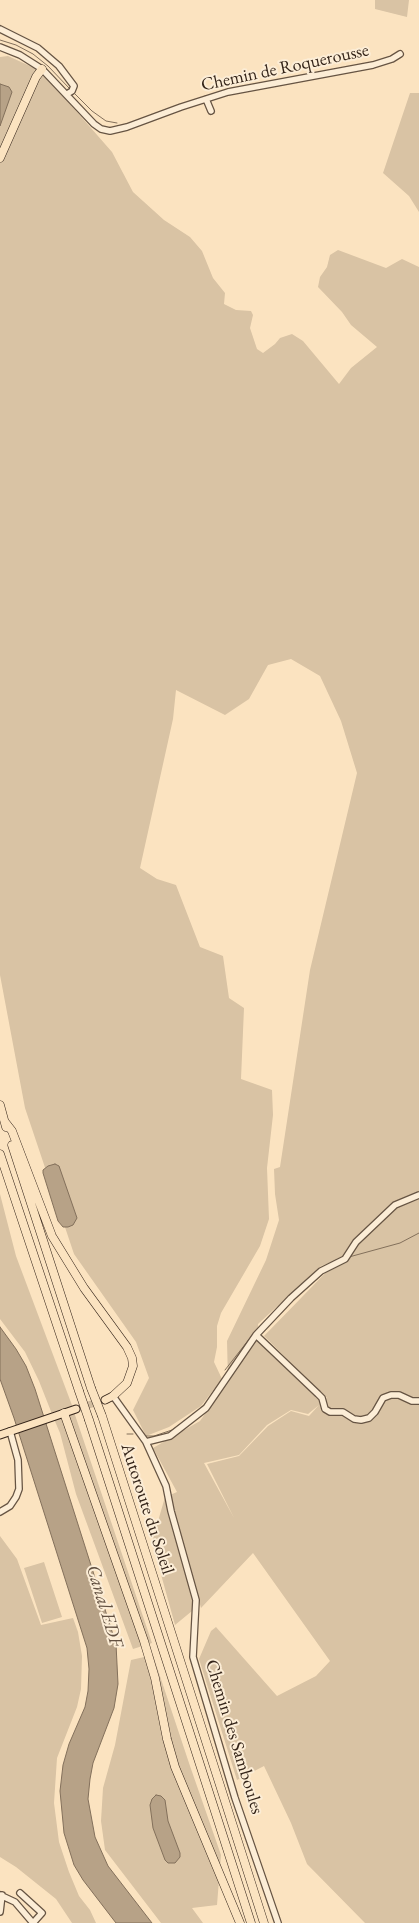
<!DOCTYPE html>
<html>
<head>
<meta charset="utf-8">
<style>
  body { margin:0 }
  canvas { display:block; background:#fbe3c0 }
</style>
</head>
<body>
<canvas width="419" height="1923"></canvas>
<script>
const ctx = document.querySelector('canvas').getContext('2d');
ctx.lineJoin = 'round';
function paint(path, color) { ctx.fillStyle = color; ctx.fill(path, 'evenodd'); }
const toPath = rows => new Path2D(rows.map(r => 'M' + r).join(''));
function strokePath(path, color, width, dash) { ctx.strokeStyle = color; ctx.lineWidth = width; ctx.lineCap = dash ? 'butt' : 'round'; ctx.setLineDash(dash || []); ctx.stroke(path); }
function label(font, color, halo, rows, align = 'center') {
  ctx.font = font + ' "EB Garamond",serif'; ctx.lineWidth = 4; ctx.setLineDash([]); ctx.textBaseline = 'middle'; ctx.strokeStyle = halo; ctx.fillStyle = color; for (const [text, x, y, turn = 0] of rows) {
    ctx.save(); ctx.translate(x, y); ctx.rotate((+turn || 0) * Math.PI / 180); ctx.textAlign = isNaN(turn) ? turn : align; if (halo) ctx.strokeText(text, 0, 0); ctx.fillText(text, 0, 0); ctx.restore();
  }
}
paint(toPath([
  [375,0,409,0,407,17,375,9],
  [8,56,41,71,112,152,133,192,164,220,190,237,202,251,213,278,225,293,224,304,236,310,251,311,253,315,250,328,257,349,263,353,275,344,280,338,292,334,303,341,339,384,351,368,377,347,351,325,342,312,318,287,320,277,327,267,330,255,338,250,386,268,402,259,419,267,419,1923,365,1923,307,1864,291,1823,264,1766,237,1780,199,1659,211,1631,216,1627,277,1696,316,1676,330,1661,253,1553,201,1608,170,1495,177,1492,153,1448,200,1421,228,1381,227,1341,266,1260,279,1220,275,1194,274,1169,280,1167,310,970,357,773,341,721,320,676,291,659,268,665,249,699,225,715,176,690,173,719,140,868,157,879,176,885,200,947,223,956,229,998,244,1008,241,1079,272,1090,273,1115,267,1168,269,1219,260,1246,221,1313,217,1326,217,1347,214,1362,222,1379,201,1406,169,1427,146,1436,133,1410,149,1378,136,1342,74,1254,25,1108,0,975,0,57],
  [339,1259,264,1336,327,1398,322,1402,259,1340,258,1324,321,1266],
  [319,1405,309,1416,291,1411,268,1426,239,1456,207,1464,234,1518,204,1463,239,1455,267,1425,291,1410,308,1414],
  [410,93,419,93,419,212,409,196,383,173],
  [0,1194,16,1256,73,1408,52,1414,39,1381,25,1352,0,1319],
  [74,1412,152,1643,133,1649,76,1494,60,1433,54,1419],
  [165,1497,193,1597,192,1611,175,1625,152,1542],
  [0,1536,17,1559,41,1625,73,1618,78,1632,82,1656,81,1689,77,1707,57,1758,54,1803,59,1842,69,1872,79,1896,90,1910,96,1923,72,1923,56,1899,16,1867,0,1857],
  [44,1562,62,1617,42,1623,24,1568],
  [153,1655,190,1766,221,1855,217,1905,192,1908,203,1923,161,1923,105,1850,101,1821,103,1788,115,1745,131,1660]
]), '#d9c3a4');
const water = toPath([
  [0,84,9,87,12,92,0,126,0,84],
  [55,1164,59,1166,77,1218,73,1225,68,1227,63,1227,58,1221,43,1173,43,1170,48,1166,55,1164],
  [0,1327,16,1349,26,1366,35,1389,116,1644,118,1684,114,1708,93,1763,90,1779,88,1799,95,1837,108,1866,152,1923,116,1923,83,1880,74,1865,64,1833,60,1791,63,1765,69,1744,85,1707,88,1691,89,1669,87,1648,14,1418,0,1379,0,1327],
  [156,1795,161,1796,165,1800,168,1821,180,1853,180,1857,175,1863,168,1863,165,1860,153,1828,150,1805,152,1799,156,1795]
]);
paint(water, '#b7a287');
strokePath(water, '#83705b', 1);
strokePath(toPath([
  [0,40,16,45,33,54,48,66,69,88],
  [75,94,92,111,106,121,117,123],
  [349,1257,400,1243,419,1233],
  [288,1297,319,1269,336,1260],
  [257,1330,283,1302],
  [225,1370,254,1333],
  [193,1415,205,1404,218,1385],
  [127,1434,133,1434],
  [144,1436,154,1436,172,1430,188,1419]
]), '#83705b', 1);
strokePath(toPath([
  [76,1409,101,1401]
]), '#d3bd9f', 7, [7, 3.5]);
const minor = toPath([
  [0,29,38,48,59,66,74,86,72,91,67,94],
  [0,47,20,55,42,69,94,124,101,129,110,131,127,127,181,107,228,92,373,65,392,59,400,54],
  [206,99,211,111],
  [256,1335,318,1394,322,1398,325,1409,330,1412,343,1412,354,1419,361,1420,369,1418,375,1412,383,1398,391,1395,399,1395,412,1401,419,1401],
  [113,1396,146,1442,166,1486,171,1511,196,1600,193,1657,235,1798,278,1923],
  [146,1442,170,1436,206,1408,256,1335,291,1298,321,1271,345,1259,356,1242,395,1205,419,1195],
  [0,1512,10,1506,16,1497,19,1489,18,1460,10,1431],
  [20,1893,42,1913,33,1923],
  [0,1895,15,1902,33,1923],
  [0,1912,2,1895]
]);
const major = toPath([
  [105,1400,113,1396],
  [0,1435,76,1409]
]);
const highway = toPath([
  [0,158,36,77,42,69],
  [0,1105,6,1127],
  [5,1122,12,1131,52,1236,84,1288,127,1347,132,1358,133,1366,127,1383,113,1396],
  [12,1145,91,1388],
  [0,1154,79,1391],
  [64,1413,144,1641,155,1678,167,1739,175,1767,240,1923],
  [102,1416,264,1923],
  [89,1420,251,1923]
]);
strokePath(minor, '#665443', 8);
strokePath(major, '#342419', 9);
strokePath(highway, '#342419', 9);
strokePath(minor, '#fcedd6', 5.5);
strokePath(major, '#fbe3c0', 7);
strokePath(highway, '#fbe3c0', 8);
const highwayBridge = toPath([
  [91,1388,102,1416],
  [79,1391,89,1420]
]);
strokePath(highwayBridge, '#342419', 9, []);
strokePath(highwayBridge, '#fbe3c0', 8);
label('18px', '#342419', '#fcedd6', [
  ["Chemin de Roquerousse",285,68,-12],
  ["Autoroute du Soleil",147,1509,72],
  ["Chemin des Samboules",234,1737,73]
]);
label('italic 19px', '#625040', '#fcedd6', [
  ["Canal EDF",104,1606,73]
]);
</script>
</body>
</html>
